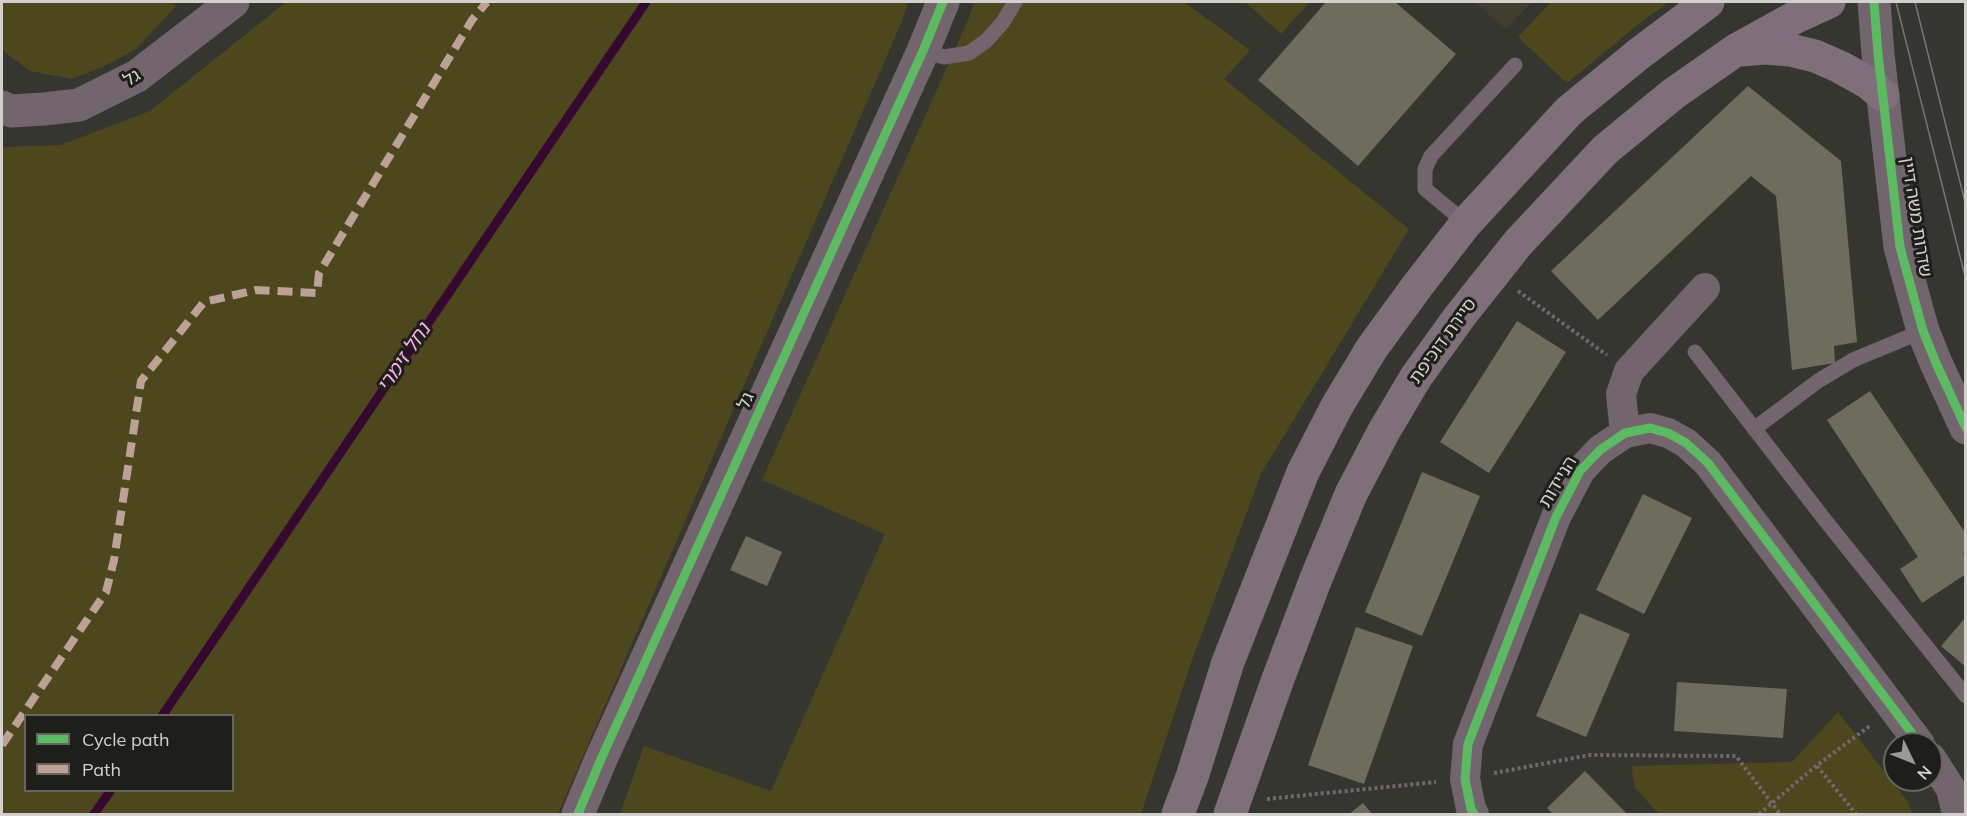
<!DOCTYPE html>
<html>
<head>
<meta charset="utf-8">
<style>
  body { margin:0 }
  #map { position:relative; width:1967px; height:816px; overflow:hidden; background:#363631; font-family:Mulish,sans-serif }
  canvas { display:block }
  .frame { position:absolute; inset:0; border:3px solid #d2d1cc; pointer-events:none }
  .legend { position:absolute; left:24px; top:714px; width:210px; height:78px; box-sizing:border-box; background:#1e1e1a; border:2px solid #666661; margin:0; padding:8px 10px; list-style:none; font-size:18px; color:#d2d1cc }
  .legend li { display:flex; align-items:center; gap:12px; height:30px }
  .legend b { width:30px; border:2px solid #666661 }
  .north { position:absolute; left:1883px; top:732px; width:60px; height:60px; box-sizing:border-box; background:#1e1e1a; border:2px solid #666661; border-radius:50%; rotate:133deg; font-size:16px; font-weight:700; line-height:24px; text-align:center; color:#d2d1cc }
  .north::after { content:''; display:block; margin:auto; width:21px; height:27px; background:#9b9b96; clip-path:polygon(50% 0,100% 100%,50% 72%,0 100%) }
</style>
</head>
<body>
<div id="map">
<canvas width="1967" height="816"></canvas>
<div class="frame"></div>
<ul class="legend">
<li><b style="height:8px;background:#5cba63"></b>Cycle path</li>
<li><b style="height:8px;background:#bda197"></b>Path</li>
</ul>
<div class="north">N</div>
</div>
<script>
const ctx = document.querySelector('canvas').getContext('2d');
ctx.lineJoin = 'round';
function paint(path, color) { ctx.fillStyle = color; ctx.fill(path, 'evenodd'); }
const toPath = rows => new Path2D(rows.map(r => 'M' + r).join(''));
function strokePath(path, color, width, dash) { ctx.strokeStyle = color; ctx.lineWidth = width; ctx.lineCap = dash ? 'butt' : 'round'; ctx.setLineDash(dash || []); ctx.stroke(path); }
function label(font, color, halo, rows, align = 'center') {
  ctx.font = font + ' Mulish,"Noto Sans Hebrew",sans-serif'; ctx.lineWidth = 6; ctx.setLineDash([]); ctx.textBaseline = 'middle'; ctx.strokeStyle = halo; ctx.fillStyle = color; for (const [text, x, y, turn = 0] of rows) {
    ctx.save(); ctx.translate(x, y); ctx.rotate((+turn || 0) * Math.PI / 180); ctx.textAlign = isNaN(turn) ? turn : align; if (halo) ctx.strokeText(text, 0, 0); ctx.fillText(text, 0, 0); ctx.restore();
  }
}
paint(toPath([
  [1474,2,1532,2,1506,29]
]), '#3f3e30');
paint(toPath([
  [2,2,172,2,176,6,136,49,107,65,72,79,30,71,2,50],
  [286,2,908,2,902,21,558,814,2,814,2,147,61,145,150,111],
  [26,716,232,716,232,790,26,790],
  [974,2,1184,2,1250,50,1224,79,1409,229,1261,474,1192,660,1141,814,620,814,644,746,771,791,885,534,762,480,969,18],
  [1245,2,1310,2,1281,34],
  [1551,2,1670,2,1646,18,1567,83,1518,37],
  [1838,712,1908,802,1912,814,1659,814,1635,788,1631,766,1792,762]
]), '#4c471c');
strokePath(toPath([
  [162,716,646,2],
  [94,814,111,790]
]), '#35082f', 9);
paint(toPath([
  [1326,2,1395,2,1456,54,1358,166,1258,80],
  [1748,86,1841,161,1857,342,1834,346,1835,363,1792,370,1776,196,1751,176,1598,320,1551,271],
  [1517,321,1566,352,1489,473,1440,442],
  [1870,391,1966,534,1966,551,1963,553,1966,557,1966,574,1922,603,1900,569,1918,557,1827,420],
  [1422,472,1480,496,1422,636,1365,612],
  [1643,494,1692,518,1644,614,1596,590],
  [746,536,782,552,767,586,730,570],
  [1580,613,1630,634,1586,737,1536,716],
  [1966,617,1966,667,1941,646],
  [1356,627,1413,646,1364,784,1308,765],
  [1677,682,1787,689,1783,738,1674,731],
  [1585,771,1627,814,1553,814,1547,808],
  [1363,803,1372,814,1349,814]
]), '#6e6c5c');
strokePath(toPath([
  [1518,291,1607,355],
  [1817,766,1856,814],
  [1494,773,1590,755,1736,756,1780,814],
  [1267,799,1436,782],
  [1759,814,1816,766,1871,725]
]), '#70686c', 4, [3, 3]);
strokePath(toPath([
  [923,51,944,57,969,53,986,41,1003,22,1015,2],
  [1466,223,1425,189,1425,169,1431,156,1515,65],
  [1695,352,1825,520,1966,696],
  [1754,429,1818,381,1853,360,1923,331]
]), '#72656e', 15);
strokePath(toPath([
  [1625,433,1621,394,1629,371,1705,288],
  [1931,758,1951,789,1957,814],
  [1474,814,1471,809,1465,779,1468,744,1556,517,1580,471,1600,450,1625,433,1650,428,1668,433,1686,443,1708,463,1920,744]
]), '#72656e', 30);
strokePath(toPath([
  [1874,2,1878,54,1900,247,1923,331,1936,363,1966,428],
  [2,107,11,111,44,109,79,105,137,76,233,2],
  [578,814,601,759,923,51,943,2]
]), '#72656e', 33);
strokePath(toPath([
  [1741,50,1765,48,1790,50,1815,56,1840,67,1867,82,1883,95],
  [1178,814,1192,777,1228,662,1303,472,1337,406,1372,348,1418,285,1466,223,1569,111,1640,53,1708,2],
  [1230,814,1278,679,1315,581,1351,494,1384,431,1416,377,1460,316,1518,243,1605,150,1673,94,1736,50,1794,18,1829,2]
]), '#7e6f7a', 33);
strokePath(toPath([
  [1896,2,1966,280],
  [1915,2,1966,206]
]), '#787275', 1.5);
strokePath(toPath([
  [2,745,106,592,114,560,141,381,204,302,256,290,317,293,319,273,472,20,487,2]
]), '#bda197', 8, [15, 8]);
strokePath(toPath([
  [1874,2,1878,54,1900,247,1923,331,1936,363,1966,428],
  [578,814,601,759,923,51,943,2],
  [1474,814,1471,809,1465,779,1468,744,1556,517,1580,471,1600,450,1625,433,1650,428,1668,433,1686,443,1708,463,1920,744]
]), '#5cba63', 9);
label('18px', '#d2d1cc', '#1e1e1a', [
  ["גל",132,78,-31],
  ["שדרות משה דיין",1916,217,81],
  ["סיירת דוכיפת",1443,341,-54],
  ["גל",746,401,-66],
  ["הניידות",1558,482,-59]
]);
label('italic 20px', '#fcabed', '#1e1e1a', [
  ["נחל זימרי",404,358,-56]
]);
</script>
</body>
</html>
